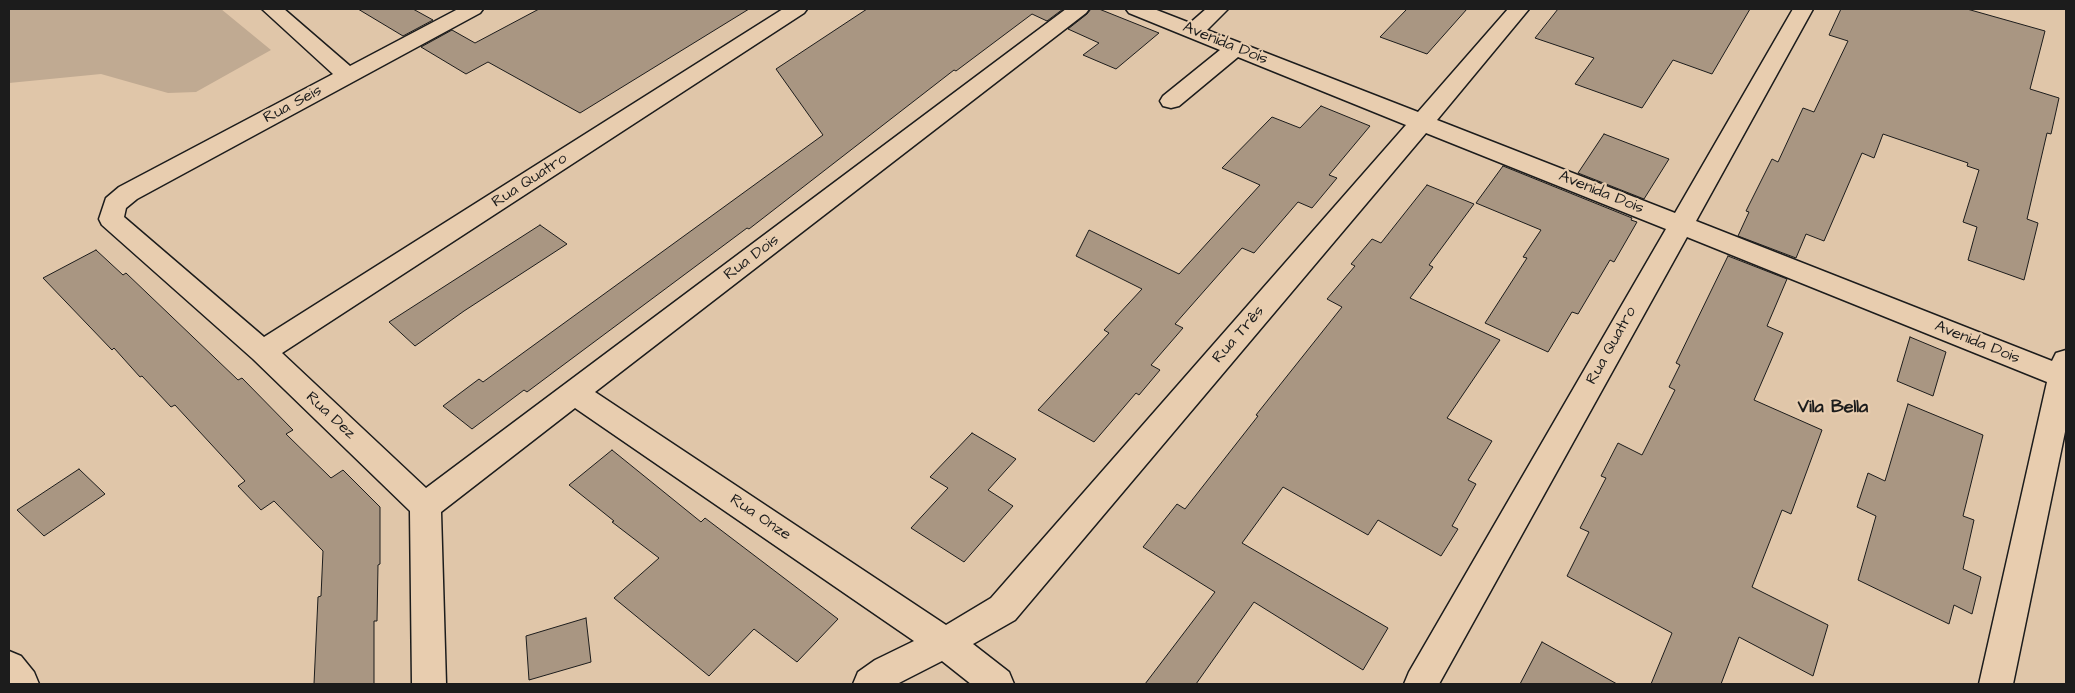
<!DOCTYPE html>
<html>
<head>
<meta charset="utf-8">
<style>
  body { margin:0 }
  #map { position:relative; width:2075px; height:693px; overflow:hidden; background:#e0c6a9; font-family:"Architects Daughter",sans-serif }
  canvas { display:block }
  .frame { position:absolute; inset:0; border:10px solid #1c1c1c; pointer-events:none }
</style>
</head>
<body>
<div id="map">
<canvas width="2075" height="693"></canvas>
<div class="frame"></div>
</div>
<script>
const ctx = document.querySelector('canvas').getContext('2d');
ctx.lineJoin = 'round';
function paint(path, color) { ctx.fillStyle = color; ctx.fill(path, 'evenodd'); }
const toPath = rows => new Path2D(rows.map(r => 'M' + r).join(''));
function strokePath(path, color, width, dash) { ctx.strokeStyle = color; ctx.lineWidth = width; ctx.lineCap = dash ? 'butt' : 'round'; ctx.setLineDash(dash || []); ctx.stroke(path); }
function label(font, color, halo, rows, align = 'center') {
  ctx.font = font + ' "Architects Daughter",sans-serif'; ctx.lineWidth = 4.5; ctx.setLineDash([]); ctx.textBaseline = 'middle'; ctx.strokeStyle = halo; ctx.fillStyle = color; for (const [text, x, y, turn = 0] of rows) {
    ctx.save(); ctx.translate(x, y); ctx.rotate((+turn || 0) * Math.PI / 180); ctx.textAlign = isNaN(turn) ? turn : align; if (halo) ctx.strokeText(text, 0, 0); ctx.fillText(text, 0, 0); ctx.restore();
  }
}
paint(toPath([
  [9,9,221,9,271,50,196,92,168,93,101,74,9,83]
]), '#c0aa92');
const building = toPath([
  [358,9,413,9,433,20,403,36,358,9],
  [539,9,749,9,580,113,488,62,466,74,421,47,452,30,475,43,539,9],
  [867,9,1063,9,1047,21,1032,14,956,71,954,70,749,229,747,228,527,392,524,390,472,429,443,406,479,379,483,382,823,135,776,69,867,9],
  [1091,9,1099,9,1159,33,1116,69,1083,55,1099,43,1068,29,1087,14,1091,9],
  [1407,9,1467,9,1427,54,1380,37,1407,9],
  [1558,9,1750,9,1712,74,1673,60,1642,108,1575,84,1594,58,1535,38,1558,9],
  [1841,9,1967,9,2045,31,2030,89,2059,98,2051,134,2047,133,2027,219,2038,223,2024,280,1968,260,1977,227,1963,222,1979,170,1967,166,1968,163,1883,134,1874,158,1862,153,1824,241,1806,234,1796,258,1738,236,1749,212,1746,211,1772,159,1778,162,1803,108,1814,112,1848,41,1829,35,1841,9],
  [1321,106,1370,126,1329,175,1337,178,1312,208,1298,202,1254,253,1242,248,1175,324,1183,328,1151,365,1160,370,1139,395,1136,393,1094,442,1038,410,1109,333,1104,330,1142,289,1076,256,1089,230,1179,274,1260,185,1222,168,1272,117,1300,128,1321,106],
  [1604,134,1669,159,1644,199,1578,173,1604,134],
  [1503,166,1632,218,1631,220,1637,222,1614,262,1610,260,1578,314,1572,312,1548,352,1485,323,1527,258,1523,257,1541,230,1476,203,1503,166],
  [1427,185,1474,204,1429,265,1433,267,1410,298,1500,340,1447,418,1492,441,1468,480,1476,484,1452,526,1458,529,1441,556,1378,520,1368,535,1283,487,1242,543,1388,628,1363,670,1254,602,1196,684,1145,684,1215,592,1143,547,1177,504,1185,509,1258,416,1256,415,1342,307,1327,299,1355,266,1351,264,1372,239,1381,243,1427,185],
  [540,225,567,244,464,311,415,346,389,322,540,225],
  [96,250,123,275,126,273,238,380,242,378,293,430,286,434,331,478,343,470,380,507,380,564,378,565,377,621,374,621,374,684,314,684,318,597,321,596,323,551,274,501,261,510,238,486,245,481,175,405,171,407,142,376,140,377,114,348,112,350,43,278,96,250],
  [1728,256,1787,279,1767,326,1783,333,1754,400,1822,430,1791,514,1782,510,1752,587,1828,625,1813,676,1739,637,1721,684,1651,684,1672,633,1567,576,1589,532,1580,528,1606,478,1601,476,1618,443,1642,455,1675,390,1669,387,1680,365,1676,363,1728,256],
  [1910,337,1946,352,1933,396,1897,381,1910,337],
  [1908,404,1983,435,1963,516,1974,520,1963,569,1981,577,1972,614,1954,605,1949,624,1858,580,1876,516,1857,507,1868,473,1885,481,1908,404],
  [972,433,1016,459,988,490,1013,506,964,562,911,528,948,488,930,477,972,433],
  [612,450,701,522,705,518,838,619,797,662,754,629,709,676,614,598,659,558,612,522,614,521,569,485,612,450],
  [79,469,105,494,44,536,17,510,79,469],
  [586,618,591,662,529,680,526,636,586,618],
  [1542,642,1617,684,1520,684,1542,642]
]);
paint(building, '#a99682');
strokePath(building, '#1c1c1c', 1);
const minor = toPath([
  [262,9,284,9,350,66,458,9,483,9,480,13,137,199,126,208,124,217,264,337,783,9,807,9,804,13,282,353,426,488,1066,9,1089,9,1086,13,595,392,946,625,991,598,1406,125,1238,57,1179,106,1171,108,1163,106,1160,101,1163,96,1220,50,1129,13,1126,9,1154,9,1190,23,1206,9,1228,9,1207,30,1418,112,1508,9,1529,9,1437,120,1675,213,1793,9,1813,9,1696,221,2052,361,2056,353,2066,350,2066,427,2013,684,1979,684,2047,382,1687,237,1439,684,1404,684,1409,672,1666,229,1426,133,1015,620,973,644,1009,672,1014,684,971,684,942,661,897,684,853,684,858,672,875,660,914,641,575,408,441,512,446,684,412,684,410,511,253,359,102,225,99,219,106,198,119,187,333,74,262,9],
  [9,651,21,656,34,672,39,684,9,684,9,651]
]);
strokePath(minor, '#1c1c1c', 3);
paint(minor, '#e8cdaf');
label('16px', '#1c1c1c', '#e8cdaf', [
  ["Avenida Dois",1225,44,22],
  ["Rua Seis",293,105,-28],
  ["Rua Quatro",530,181,-33],
  ["Avenida Dois",1601,193,22],
  ["Rua Dois",752,258,-37],
  ["Rua Três",1239,335,-49],
  ["Avenida Dois",1977,343,22],
  ["Rua Quatro",1612,346,-61],
  ["Rua Dez",330,416,43],
  ["Rua Onze",760,518,34]
]);
label('bold 18px', '#1c1c1c', '#e8cdaf', [
  ["Vila Bella",1833,408]
]);
</script>
</body>
</html>
